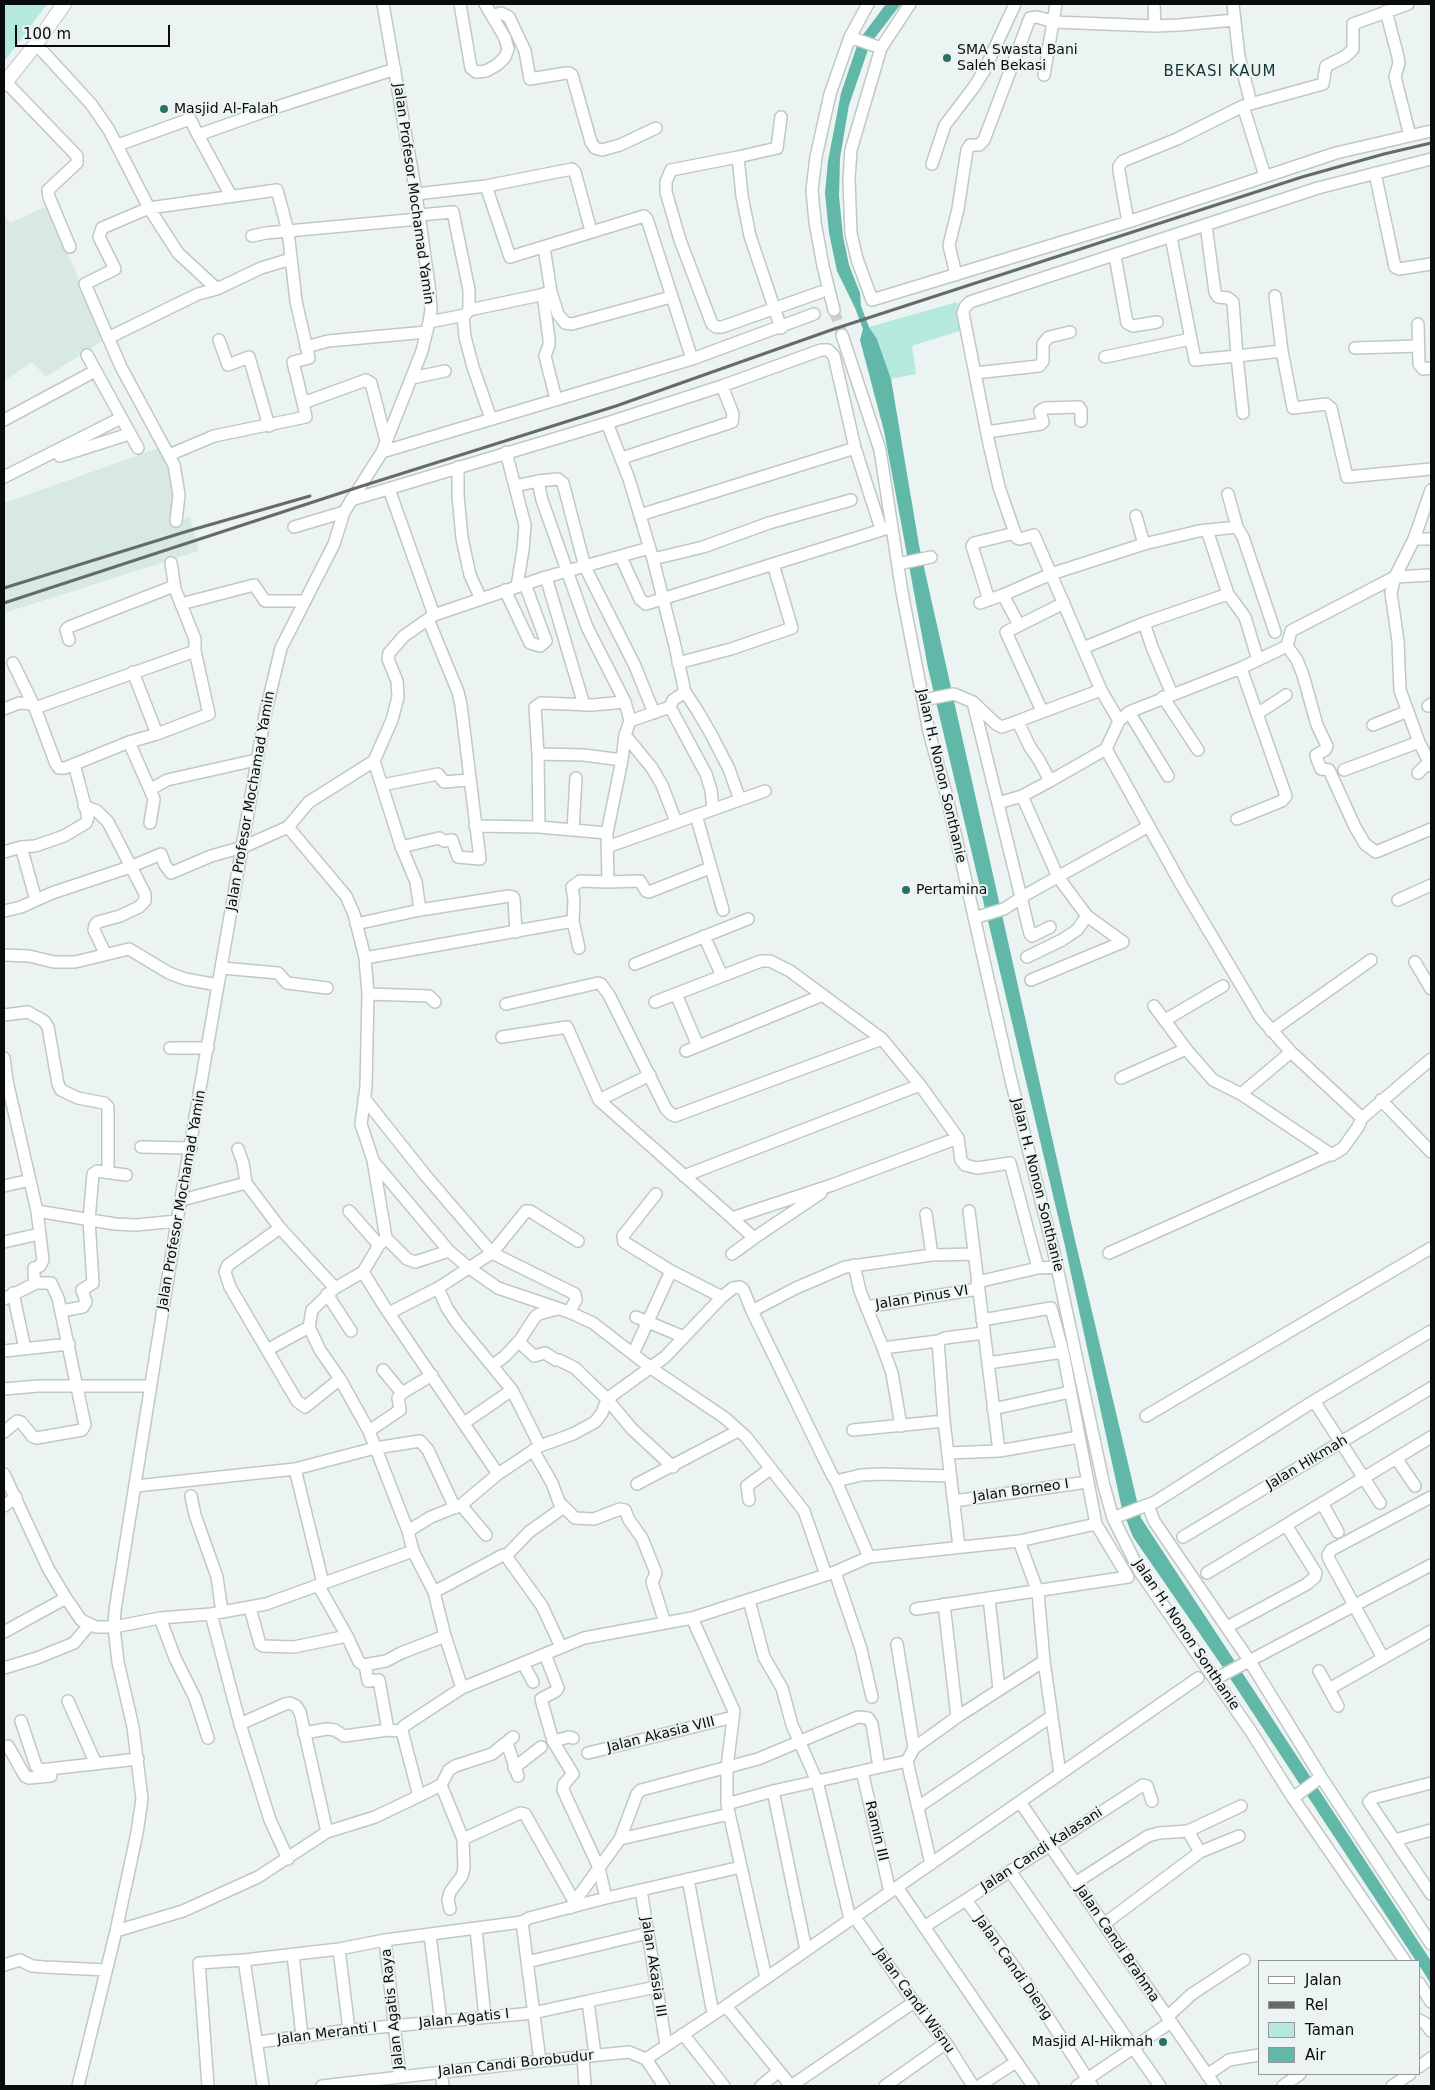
<!DOCTYPE html>
<html>
<head>
<meta charset="utf-8">
<style>
  body { margin:0 }
  #map { position:relative; width:1435px; height:2090px; overflow:hidden; background:#ebf4f2; font-family:"DejaVu Sans",sans-serif }
  canvas { display:block }
  .frame { position:absolute; inset:0; border:5px solid #090c0c; pointer-events:none }
  .legend { position:absolute; left:1258px; top:1960px; width:162px; height:115px; box-sizing:border-box; background:#ebf4f2; border:1px solid #919796; margin:0; padding:6px 9px; list-style:none; font-size:15px; color:#090c0c }
  .legend li { display:flex; align-items:center; gap:10px; height:25px }
  .legend b { width:25px; border:1px solid #919796 }
  .scale { position:absolute; left:15px; top:25px; width:155px; height:22px; box-sizing:border-box; border:2px solid #090c0c; border-top:0; padding-left:6px; font-size:15px; line-height:18px; white-space:nowrap; color:#090c0c; -webkit-text-stroke:4px #ebf4f2; paint-order:stroke }
</style>
</head>
<body>
<div id="map">
<canvas width="1435" height="2090"></canvas>
<div class="frame"></div>
<ul class="legend">
<li><b style="height:6px;background:#fff"></b>Jalan</li>
<li><b style="height:6px;background:#666b6a"></b>Rel</li>
<li><b style="height:14px;background:#b6e9de"></b>Taman</li>
<li><b style="height:14px;background:#62b8a8"></b>Air</li>
</ul>
<div class="scale">100 m</div>
</div>
<script>
const ctx = document.querySelector('canvas').getContext('2d');
ctx.lineJoin = 'round';
function paint(path, color) { ctx.fillStyle = color; ctx.fill(path, 'evenodd'); }
const toPath = rows => new Path2D(rows.map(r => 'M' + r).join(''));
function strokePath(path, color, width, dash) { ctx.strokeStyle = color; ctx.lineWidth = width; ctx.lineCap = dash ? 'butt' : 'round'; ctx.setLineDash(dash || []); ctx.stroke(path); }
function label(font, color, halo, rows, align = 'center') {
  ctx.font = font + ' "DejaVu Sans",sans-serif'; ctx.lineWidth = 4; ctx.setLineDash([]); ctx.textBaseline = 'middle'; ctx.strokeStyle = halo; ctx.fillStyle = color; for (const [text, x, y, turn = 0] of rows) {
    ctx.save(); ctx.translate(x, y); ctx.rotate((+turn || 0) * Math.PI / 180); ctx.textAlign = isNaN(turn) ? turn : align; if (halo) ctx.strokeText(text, 0, 0); ctx.fillText(text, 0, 0); ctx.restore();
  }
}
paint(toPath([
  [47,206,105,339,46,377,32,362,4,381,4,215,10,223],
  [159,448,170,469,175,507,170,523,190,517,199,551,4,613,4,503]
]), '#d8e9e5');
paint(toPath([
  [4,4,47,4,4,62],
  [957,302,962,330,912,346,916,374,891,379,877,339,869,327]
]), '#b6e9de');
paint(toPath([
  [886,4,901,4,870,44,849,105,840,158,839,196,843,236,849,265,860,293,861,306,869,327,877,339,891,379,919,545,1075,1240,1141,1518,1431,1961,1431,1984,1419,1965,1419,1961,1416,1961,1222,1666,1133,1537,1122,1509,1065,1246,928,668,884,431,860,340,863,329,855,308,837,271,829,233,825,193,828,161,841,93,859,40]
]), '#62b8a8');
strokePath(toPath([
  [834,310,842,335]
]), '#c9d1d0', 11, [11, 5.5]);
const minor = toPath([
  [460,4,471,68,476,72,486,71,497,65,505,57,508,49,505,38,485,4],
  [910,4,881,48,851,150,849,179,851,233,857,259,872,300,1128,222,1336,153,1431,131],
  [1154,4,1155,26],
  [1233,4,1239,57,1251,103],
  [1386,11,1398,57,1399,63,1395,77,1410,136],
  [492,16,501,13,509,17,525,51,530,79,566,73,569,73,572,75,591,142,595,148,602,150,620,145,656,128],
  [850,37,881,48],
  [36,44,91,104,109,130,149,208,178,253,217,289],
  [1044,75,1056,4],
  [5,81,77,156,77,163,48,190,49,197,70,247],
  [1243,106,1265,176],
  [781,117,777,148,738,157,742,196,750,236,781,328],
  [198,135,231,196],
  [118,145,190,119,198,135,280,106,395,69],
  [738,157,671,170,666,182,666,192,680,240,712,324,716,327,722,327,821,292],
  [932,164,945,125,974,87,984,71,1015,4],
  [1375,173,1395,267,1399,269,1431,264],
  [486,186,572,169,575,172,591,231],
  [416,194,486,186,510,257,644,216,647,219,692,359],
  [419,215,453,212,469,290,469,310,465,315,429,322],
  [1128,222,1119,171,1119,166,1123,161,1177,139,1243,106,1323,84,1326,66,1346,56,1353,49,1353,24,1408,4],
  [252,236,266,233,419,219],
  [1171,237,1195,360,1237,356,1233,302,1228,298,1218,297,1215,292,1206,225],
  [544,247,551,292,558,314,565,323,572,324,671,297],
  [1115,256,1127,323,1133,326,1157,322],
  [956,275,949,245,958,209,967,150,970,145,979,145,984,140,1030,18,1037,17,1054,22,1155,26,1179,25,1235,20],
  [543,294,549,339,549,345,545,356,556,399],
  [469,310,550,293],
  [834,310,823,266,815,222,812,190,816,157,830,94,850,37,868,4],
  [463,316,465,337,473,367,491,419],
  [1418,324,1419,364,1423,369,1431,368],
  [842,335,880,450,902,592,929,732,946,793,1011,1080,1054,1253,1104,1486,1113,1518,1140,1572,1250,1730,1293,1798,1405,1961],
  [108,338,198,294,217,289,261,268,291,259],
  [219,340,228,365,249,357,269,426],
  [306,347,328,341,427,332],
  [1355,348,1418,346],
  [1282,351,1293,408,1326,404,1331,408,1347,477,1431,469],
  [87,355,138,448],
  [1105,357,1191,339],
  [975,373,1039,366,1043,361,1043,344,1046,340,1049,337,1070,332],
  [412,378,445,371],
  [1243,413,1237,356,1282,351,1275,296],
  [4,420,95,371],
  [607,423,629,479,653,559,675,646,685,692,673,700,670,707],
  [987,432,1041,424,1043,422,1040,411,1045,408,1079,407,1081,410,1081,421],
  [382,452,692,359,814,314],
  [506,452,525,525,523,550,517,586],
  [169,455,214,436,306,417,303,403,366,380,371,383,386,441],
  [60,456,129,434],
  [622,458,732,422,733,414,722,386],
  [458,467,458,495,462,538,470,575,481,599],
  [4,477,121,418],
  [538,481,542,500,587,627,625,702,630,721],
  [515,486,538,481,558,479,563,483,585,567,635,666,654,713],
  [389,489,434,615],
  [1431,490,1414,539,1395,577,1391,593,1398,641,1400,690,1419,742,1431,766],
  [1228,494,1237,527,1243,537,1275,632],
  [351,500,607,423,722,386,821,350,828,350,834,356,855,448,881,529],
  [640,515,855,448],
  [1136,516,1144,544,1199,531,1237,527],
  [176,521,179,495,174,465,121,367,85,284,115,269,99,237,102,228,149,208,277,190,288,231,296,301,309,358,293,362,303,403],
  [294,527,344,512],
  [1207,530,1228,594,1245,617,1258,660],
  [1414,539,1431,539],
  [621,557,640,599,646,604,888,528],
  [653,559,703,547,769,523,851,500],
  [898,564,931,557],
  [546,577,649,548],
  [505,590,530,643,540,646,546,641,525,584],
  [1003,595,1019,625],
  [989,600,972,546,974,543,1015,533],
  [980,603,1003,595,1051,574,1144,544],
  [181,604,254,585,265,601,304,601],
  [69,640,66,630,69,627,174,586],
  [1287,646,1297,660,1303,675,1317,725,1327,746,1325,750,1316,755,1317,759,1321,769,1329,770,1355,827,1365,844,1376,852,1431,829],
  [1083,648,1144,623],
  [13,663,35,708,56,764,59,768,65,768,129,742,157,734,209,714,195,651],
  [678,663,731,649,792,628,773,564],
  [133,672,157,734],
  [685,692,697,710,711,734,729,769,740,800],
  [1172,694,1152,647,1144,623,1228,594],
  [1163,697,1198,750],
  [923,700,954,694,973,702,996,724,1002,727,1101,690],
  [973,702,1030,934,1032,936,1050,927],
  [1428,706,1431,704],
  [35,708,195,651,195,639,175,589,171,563],
  [4,709,19,703,33,704],
  [1042,711,1006,632,1064,603],
  [1129,712,1168,776],
  [1257,714,1286,695],
  [1119,721,1101,690,1034,535,1020,539,1017,538,1015,533,999,487,988,439,963,313,965,307,970,302,1318,188,1431,159],
  [1018,722,1030,747,1039,760,1050,781],
  [1373,725,1408,711],
  [625,735,652,768,662,785,676,822],
  [129,742,154,799,150,823],
  [1106,749,1182,886,1260,1017,1291,1052,1362,1118],
  [538,754,584,755,622,760],
  [374,761,401,846,416,882,420,910],
  [1344,770,1419,742],
  [1418,773,1429,762],
  [382,785,438,774,444,782,469,780],
  [151,789,167,780,256,760],
  [1022,796,1058,877,1087,916,1123,942,1031,980],
  [998,803,1022,796,1050,781,1106,749,1119,721,1129,712,1241,668,1287,646,1291,631,1395,577,1431,575],
  [84,806,97,811,108,822,145,894,145,901,139,907,120,916,98,922,95,925,94,930,105,953],
  [696,815,723,910],
  [1237,819,1282,801,1286,796,1241,668],
  [475,826,539,827,607,833],
  [288,827,346,896,354,914,365,958,368,994,366,1087,361,1124,373,1160,386,1238,379,1245,363,1272,335,1288,312,1310,309,1327,320,1350,340,1379,369,1431,408,1531,413,1551,434,1592,445,1636,462,1688],
  [539,827,538,754,535,707,541,703,592,705,625,702],
  [573,830,576,778],
  [21,847,36,900],
  [401,847,439,838,444,841,452,840,458,857,480,859,461,705,458,692,428,619],
  [607,847,765,791],
  [4,852,21,847,35,846,64,836,86,823,88,817,74,764],
  [608,882,640,881,646,891,649,892,710,868],
  [1398,900,1431,885],
  [4,911,21,907,52,893,130,867,161,854,165,865,171,873,211,856,243,847,288,827,309,802,374,761,392,720,398,697,397,681,388,659,389,653,404,636,434,615,546,577,584,705],
  [974,918,1004,909,1027,894,1149,826],
  [573,921,579,948],
  [356,924,420,910,509,896,513,897,514,899,516,932],
  [704,936,722,976],
  [4,955,29,956,54,962,75,962,129,949,169,973,185,979,218,985],
  [1027,957,1062,940,1077,930,1087,916],
  [365,958,573,921,574,900,572,887,580,881,608,882,607,833,622,760,625,735,630,721,670,707,706,774,711,790,713,809],
  [1415,962,1431,989],
  [635,964,748,919],
  [222,968,278,973,287,983,327,988],
  [368,994,429,996,435,1002],
  [676,994,698,1046],
  [655,1002,761,961,770,961,790,971,882,1039,920,1085,958,1138,961,1160,965,1165,977,1168,1010,1163,1038,1268],
  [506,1004,598,983,601,984,609,995,666,1109,671,1114,675,1116,882,1039],
  [1154,1006,1186,1049,1213,1080,1241,1094,1332,1155,1343,1148,1358,1127,1362,1118,1431,1059],
  [4,1015,28,1012,44,1021,48,1027,58,1084,61,1090,78,1098,104,1103,108,1107,108,1172],
  [1165,1020,1223,986],
  [1271,1031,1371,960],
  [502,1037,567,1027,599,1100,732,1218,832,1185,958,1138],
  [170,1048,208,1048],
  [686,1051,823,995],
  [4,1058,7,1081,37,1211,43,1260,40,1266,34,1268,34,1276,36,1283,51,1283,58,1298,85,1425,82,1430,37,1438,33,1437,21,1422,17,1421,4,1432],
  [1121,1078,1186,1049],
  [1241,1094,1291,1052],
  [364,1098,426,1176,492,1253,575,1294,576,1300,569,1312],
  [599,1100,650,1075],
  [1381,1100,1431,1152],
  [141,1147,191,1148],
  [238,1149,243,1163,246,1183,280,1228,335,1288],
  [374,1162,449,1251,468,1267,498,1288,569,1312,593,1323,651,1368,725,1418,746,1437,804,1511,826,1575],
  [684,1176,920,1085],
  [4,1186,30,1180],
  [656,1194,623,1236,624,1242,671,1271,722,1297],
  [182,1200,246,1183],
  [37,1211,115,1224,136,1225,177,1221],
  [349,1211,379,1245],
  [969,1211,999,1451],
  [926,1214,932,1255],
  [732,1218,754,1238],
  [280,1228,228,1265,225,1272,230,1287,267,1350,309,1327],
  [386,1238,407,1259,415,1262,449,1251],
  [4,1242,39,1234],
  [1109,1253,1329,1155],
  [732,1254,754,1238,821,1193],
  [854,1265,860,1291,883,1348,938,1341,944,1421,959,1547],
  [363,1272,384,1306,498,1474],
  [977,1282,1038,1268,1057,1267],
  [438,1288,447,1308,457,1323,512,1390,540,1446],
  [13,1293,25,1349],
  [327,1294,351,1331],
  [4,1299,36,1283],
  [866,1307,978,1289],
  [61,1311,83,1307,86,1302,82,1290,93,1283,89,1220,93,1174,97,1171,126,1175],
  [752,1311,796,1288,845,1267,932,1255,974,1254],
  [389,1313,438,1288,492,1253,526,1211,530,1211,578,1241],
  [636,1317,684,1337],
  [938,1341,945,1338,984,1333],
  [519,1342,534,1356,545,1353,556,1360,559,1360,575,1368,607,1399,632,1429,673,1467],
  [883,1348,892,1373,901,1426],
  [267,1350,297,1401,305,1407,340,1379],
  [4,1351,69,1344],
  [633,1354,671,1271],
  [988,1363,1063,1352],
  [492,1366,505,1356,520,1340,535,1317,539,1314,557,1309],
  [383,1370,402,1393,432,1375],
  [4,1389,38,1386,151,1386],
  [1314,1401,1380,1503],
  [993,1409,1070,1392],
  [1146,1416,1431,1248],
  [464,1423,512,1390],
  [853,1430,944,1421],
  [369,1431,400,1410,398,1398,402,1393],
  [533,1450,552,1483,559,1502,575,1518,594,1519,620,1509,625,1510,629,1520,642,1538,656,1573,652,1582,665,1623],
  [948,1453,999,1451,1079,1437],
  [1396,1458,1415,1486],
  [295,1469,323,1583],
  [4,1474,49,1570,66,1598,81,1620,96,1627,114,1627,160,1618,211,1614,266,1604,413,1551],
  [836,1481,861,1475,882,1474,951,1476],
  [637,1484,738,1431],
  [136,1486,295,1469,375,1448,420,1441,428,1450,455,1508],
  [191,1496,195,1515,217,1577,222,1612],
  [749,1500,747,1486,770,1469],
  [954,1501,1087,1482],
  [1322,1503,1338,1532],
  [461,1505,486,1535],
  [1148,1505,1154,1521,1249,1660,1321,1777,1431,1944],
  [4,1506,16,1497],
  [1113,1518,1155,1502,1314,1401,1431,1331],
  [408,1531,431,1517,461,1505,498,1474,540,1446,573,1434,595,1422,602,1413,607,1399,665,1357,722,1297,733,1288,740,1287,743,1289,752,1311,832,1475,836,1481,869,1557],
  [1183,1537,1431,1388],
  [1019,1541,1038,1592,1044,1661,1060,1774],
  [506,1556,529,1532,564,1507],
  [835,1572,861,1649,872,1697],
  [1207,1573,1431,1437],
  [318,1585,347,1636],
  [434,1592,503,1555,506,1556,542,1606,561,1647],
  [989,1598,999,1689],
  [749,1600,764,1657,782,1688,792,1725,817,1781,850,1919],
  [944,1604,957,1717],
  [250,1608,260,1644,263,1646,294,1647,347,1636,359,1662,364,1665,386,1661,401,1653,445,1636],
  [916,1609,1128,1577,1096,1524,1063,1352,1051,1308,982,1320],
  [211,1614,240,1724,270,1820,288,1859],
  [160,1618,175,1658,195,1698,208,1738],
  [692,1618,734,1711,727,1767,727,1804,766,1978],
  [1227,1627,1307,1584,1315,1577,1316,1573,1286,1525],
  [4,1632,66,1598],
  [897,1644,914,1748],
  [545,1654,558,1688,556,1691,541,1699,553,1741,569,1737,573,1738],
  [1383,1658,1329,1559,1328,1555,1331,1550,1431,1497],
  [523,1663,533,1682],
  [365,1665,368,1681,379,1680,388,1730],
  [4,1668,37,1658,74,1643,89,1625],
  [1319,1671,1338,1706],
  [1215,1679,1431,1565],
  [1329,1689,1431,1631],
  [68,1701,96,1764],
  [21,1721,36,1766,40,1770,138,1759],
  [240,1724,285,1704,290,1703,296,1706,300,1712,327,1832],
  [304,1733,327,1729,335,1730,344,1736,388,1730,402,1731],
  [553,1741,573,1774,564,1784,563,1790,599,1868,606,1898],
  [507,1743,518,1776],
  [8,1746,25,1776,29,1778,51,1776],
  [588,1753,733,1717],
  [907,1761,914,1748,957,1717,1044,1661],
  [514,1768,541,1747],
  [862,1771,890,1892],
  [1431,1783,1373,1798,1369,1802,1431,1894],
  [441,1785,463,1839,464,1868,462,1876,450,1892,448,1900,450,1909],
  [773,1791,806,1950],
  [419,1796,402,1731,404,1726,462,1688,584,1638,692,1618,835,1572,869,1557,1019,1541,1096,1524],
  [1293,1798,1321,1777],
  [1020,1802,1215,2086],
  [727,1804,773,1791,907,1761,931,1864],
  [918,1807,1052,1716],
  [463,1839,520,1813,525,1814,574,1901],
  [620,1839,729,1814],
  [1395,1840,1431,1830],
  [1200,1852,1239,1836],
  [1010,1871,1160,2086],
  [688,1879,713,2014],
  [1075,1883,1148,1836,1159,1833,1188,1831,1241,1806],
  [897,1887,1033,2086],
  [641,1890,666,2045],
  [966,1900,1028,1986,1092,2086],
  [570,1908,620,1839,637,1794,641,1790,758,1759,858,1717,868,1718,872,1724,879,1767],
  [854,1916,914,2002,946,2043,973,2086],
  [522,1922,540,2061],
  [1104,1924,1200,1852,1188,1831],
  [924,1927,1143,1785,1147,1786,1152,1801],
  [476,1929,485,2017],
  [116,1931,183,1911,258,1877,327,1832,375,1817,419,1796,441,1785,449,1770,455,1766,492,1754,513,1737],
  [430,1935,441,2022],
  [385,1940,400,2077],
  [339,1949,349,2030],
  [293,1954,302,2037],
  [244,1960,263,2086],
  [527,1962,648,1933],
  [4,1965,20,1960,32,1966,44,1967,106,1970],
  [1419,1983,1431,2002],
  [588,2001,656,1987],
  [726,2006,791,2086],
  [1167,2017,1192,1994,1244,1960],
  [1419,2020,1425,2023,1431,2031],
  [683,2034,724,2086],
  [258,2042,349,2030,533,2013,588,2001,595,2055],
  [583,2056,585,2086],
  [646,2059,726,2006,1198,1678],
  [1419,2067,1431,2058],
  [441,2072,443,2086],
  [1207,2075,1229,2060,1259,2055],
  [78,2086,116,1931,137,1833,142,1799,133,1727,118,1662,114,1627,115,1610,177,1221,265,715,281,648,334,544,344,512,382,452,422,351,429,322,431,310,429,285,416,194,383,4],
  [208,2086,199,1963,244,1960,339,1949,385,1940,522,1922,529,1918,606,1898,741,1867],
  [322,2086,540,2061,629,2052,646,2059,664,2086],
  [761,2086,779,2071],
  [791,2086,914,2002],
  [885,2086,946,2043],
  [979,2086,1016,2062],
  [1077,2086,1171,2022],
  [1283,2086,1300,2074],
  [1392,2086,1410,2074]
]);
const major = toPath([
  [4,84,36,44,64,4]
]);
strokePath(minor, '#c0c8c6', 14);
strokePath(major, '#c0c8c6', 16);
strokePath(minor, '#fff', 11);
strokePath(major, '#fff', 14);
strokePath(toPath([
  [4,588,188,531,310,496],
  [4,603,359,487,616,406,834,329,1302,177,1384,154,1431,143]
]), '#666b6a', 3);
for (const [x, y, r, color] of [
  [947,58,5,"#2b7064"],
  [164,109,5,"#2b7064"],
  [906,890,5,"#2b7064"],
  [1163,2042,5,"#2b7064"]
]) { const dot = new Path2D(); dot.arc(x, y, r, 0, 2 * Math.PI); ctx.fillStyle = color; ctx.fill(dot); strokePath(dot, '#ebf4f2', 2); }
label('14px', '#090c0c', '#ebf4f2', [
  ["SMA Swasta Bani",957,50],
  ["Saleh Bekasi",957,66],
  ["Masjid Al-Falah",174,109],
  ["Pertamina",916,890],
  ["Masjid Al-Hikmah",1153,2042,"right"]
], 'left');
label('14px', '#090c0c', '#ebf4f2', [
  ["Jalan Profesor Mochamad Yamin",413,194,82],
  ["Jalan H. Nonon Sonthanie",941,776,77],
  ["Jalan Profesor Mochamad Yamin",251,801,-80],
  ["Jalan H. Nonon Sonthanie",1037,1185,76],
  ["Jalan Profesor Mochamad Yamin",182,1200,-80],
  ["Jalan Pinus VI",922,1298,-9],
  ["Jalan Hikmah",1307,1463,-31],
  ["Jalan Borneo I",1021,1491,-8],
  ["Jalan H. Nonon Sonthanie",1186,1635,56],
  ["Jalan Akasia VIII",661,1735,-14],
  ["Ramin III",876,1831,77],
  ["Jalan Candi Kalasani",1042,1850,-33],
  ["Jalan Candi Brahma",1117,1944,56],
  ["Jalan Akasia III",653,1967,81],
  ["Jalan Candi Dieng",1013,1968,55],
  ["Jalan Candi Wisnu",914,2001,54],
  ["Jalan Agatis Raya",393,2009,-96],
  ["Jalan Agatis I",464,2019,-6],
  ["Jalan Meranti I",327,2034,-7],
  ["Jalan Candi Borobudur",516,2064,-6]
]);
ctx.letterSpacing = '1px';
label('15px', '#153530', '#ebf4f2', [
  ["BEKASI KAUM",1220,72]
]);
ctx.letterSpacing = '0px';
</script>
</body>
</html>
